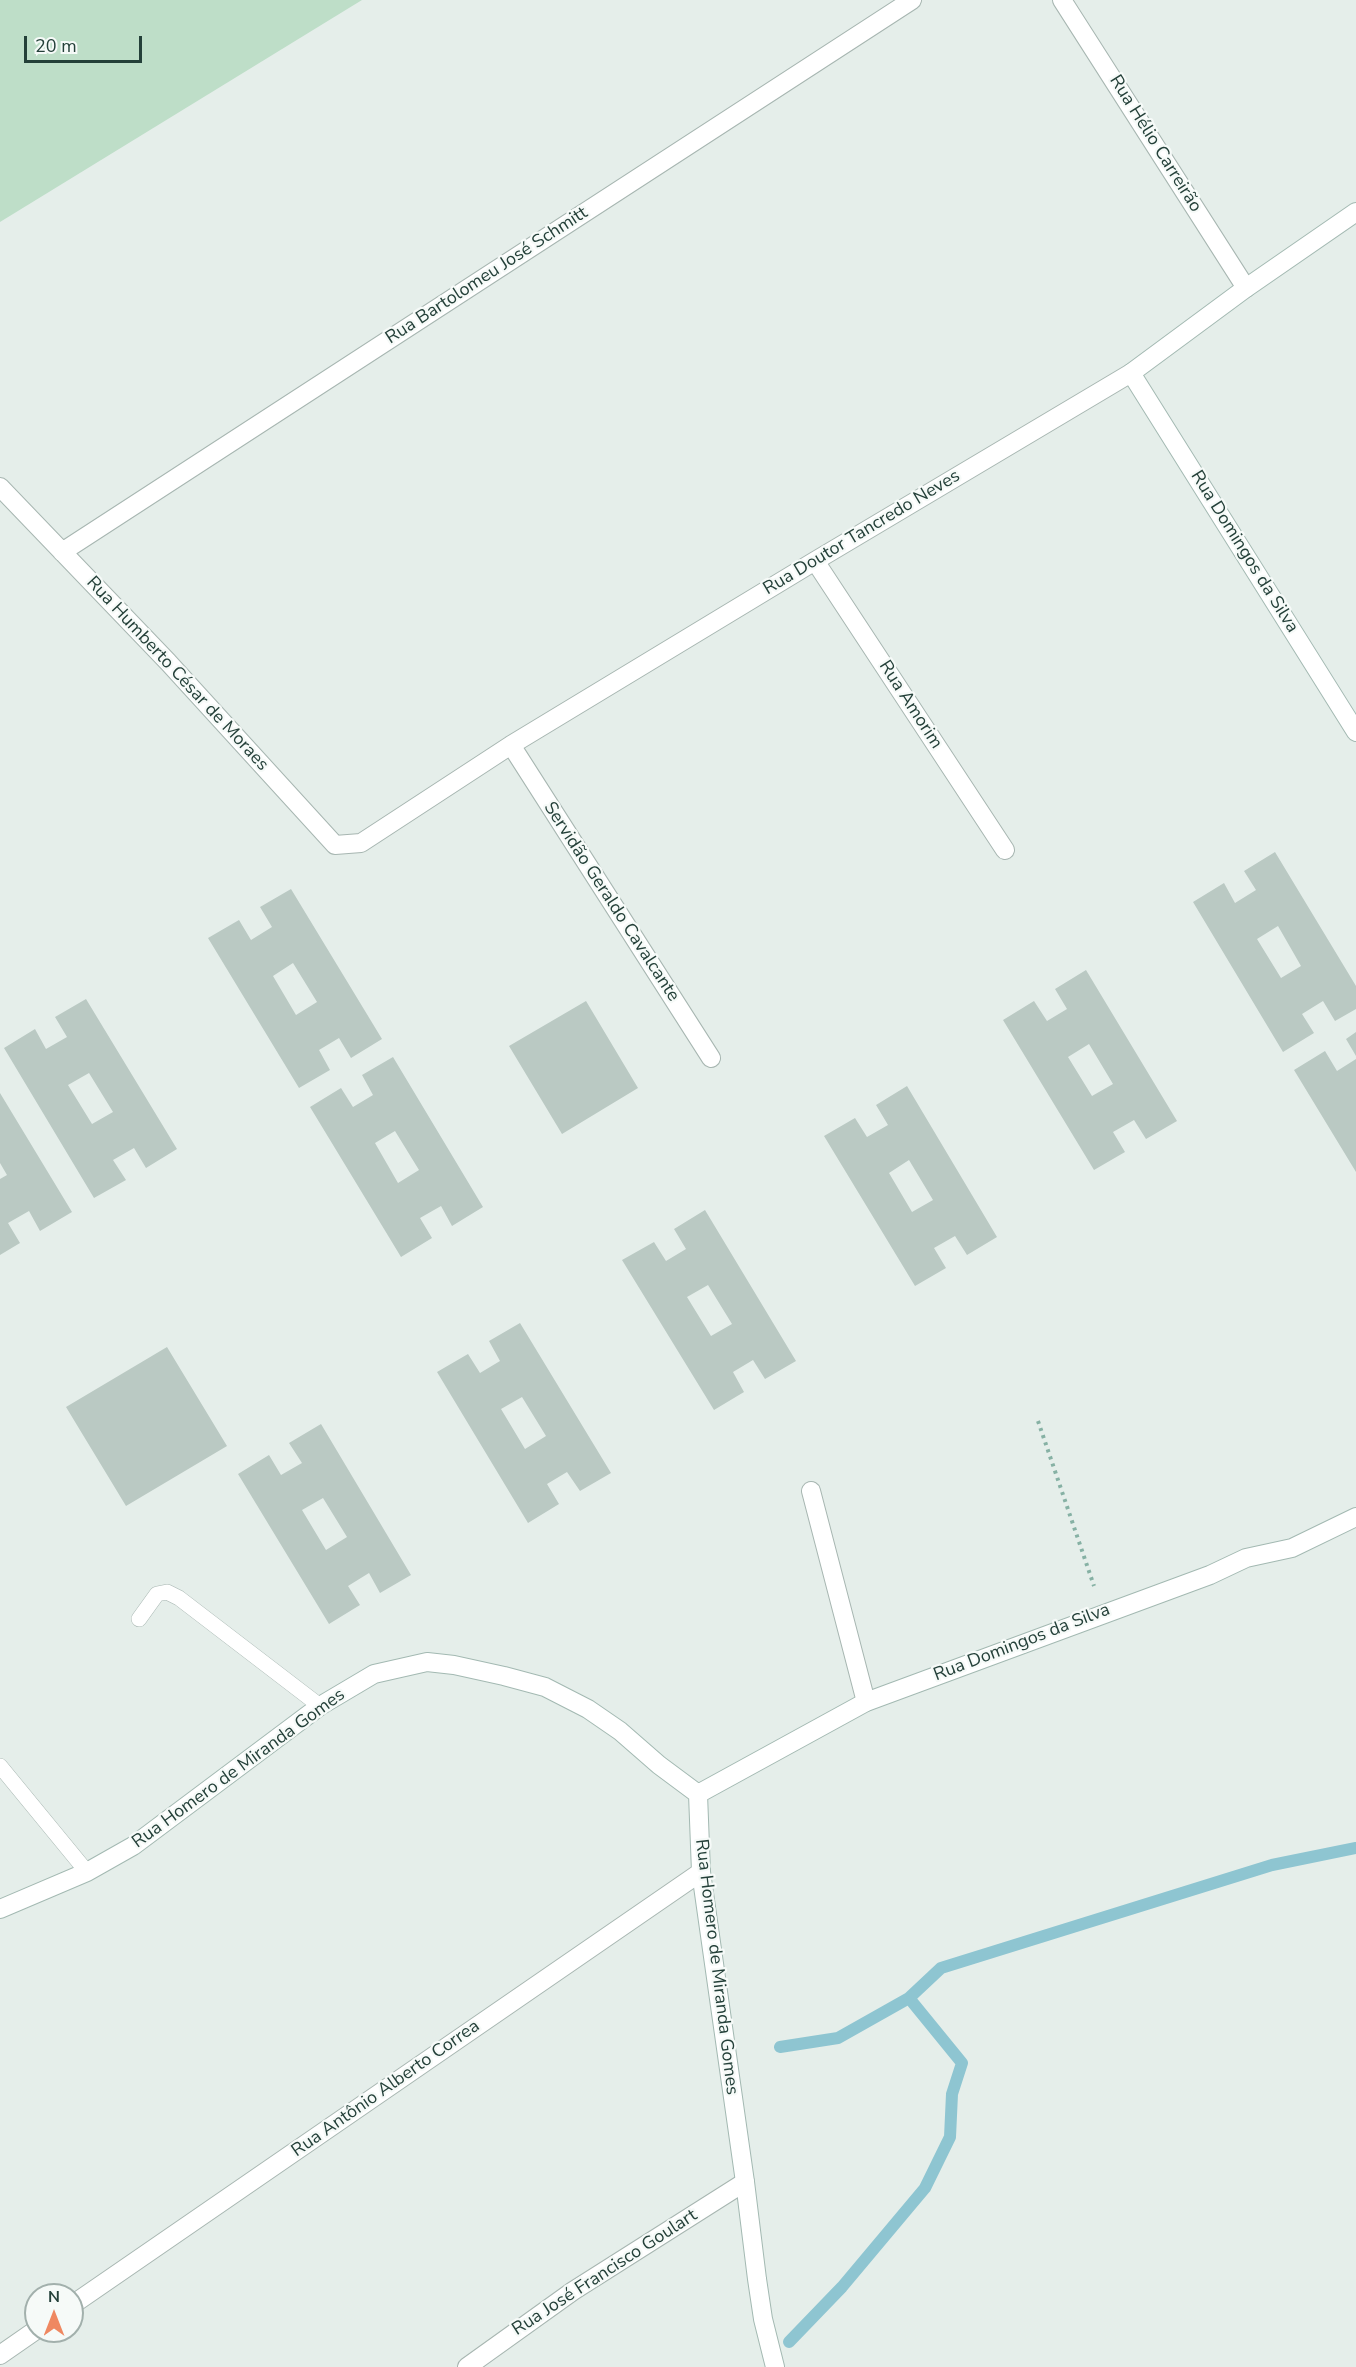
<!DOCTYPE html>
<html>
<head>
<meta charset="utf-8">
<style>
  body { margin:0 }
  #map { position:relative; width:1356px; height:2367px; overflow:hidden; background:#e5eeea; font-family:"Nunito Sans",sans-serif }
  canvas { display:block }
  .north { position:absolute; left:24px; top:2283px; width:60px; height:60px; box-sizing:border-box; background:#f6faf8; border:2px solid #a2b0ac; border-radius:50%; rotate:0deg; font-size:16px; font-weight:700; line-height:24px; text-align:center; color:#244039 }
  .north::after { content:''; display:block; margin:auto; width:21px; height:27px; background:#ef8861; clip-path:polygon(50% 0,100% 100%,50% 72%,0 100%) }
  .scale { position:absolute; left:24px; top:36px; width:118px; height:27px; box-sizing:border-box; border:3px solid #244039; border-top:0; padding-left:8px; font-size:18px; line-height:21px; white-space:nowrap; color:#244039; -webkit-text-stroke:4px #f6faf8; paint-order:stroke }
</style>
</head>
<body>
<div id="map">
<canvas width="1356" height="2367"></canvas>
<div class="north">N</div>
<div class="scale">20 m</div>
</div>
<script>
const ctx = document.querySelector('canvas').getContext('2d');
ctx.lineJoin = 'round';
function paint(path, color) { ctx.fillStyle = color; ctx.fill(path, 'evenodd'); }
const toPath = rows => new Path2D(rows.map(r => 'M' + r).join(''));
function strokePath(path, color, width, dash) { ctx.strokeStyle = color; ctx.lineWidth = width; ctx.lineCap = dash ? 'butt' : 'round'; ctx.setLineDash(dash || []); ctx.stroke(path); }
function label(font, color, halo, rows, align = 'center') {
  ctx.font = font + ' "Nunito Sans",sans-serif'; ctx.lineWidth = 4.5; ctx.setLineDash([]); ctx.textBaseline = 'middle'; ctx.strokeStyle = halo; ctx.fillStyle = color; for (const [text, x, y, turn = 0] of rows) {
    ctx.save(); ctx.translate(x, y); ctx.rotate((+turn || 0) * Math.PI / 180); ctx.textAlign = isNaN(turn) ? turn : align; if (halo) ctx.strokeText(text, 0, 0); ctx.fillText(text, 0, 0); ctx.restore();
  }
}
paint(toPath([
  [0,0,362,0,0,222]
]), '#bedec8');
strokePath(toPath([
  [780,2047,838,2038,909,1998,941,1968,1272,1865,1356,1848],
  [789,2342,842,2287,925,2188,950,2137,952,2094,962,2063,909,1998]
]), '#8ec5d1', 12);
paint(toPath([
  [1275,852,1356,986,1356,1009,1335,1021,1323,1001,1302,1014,1314,1033,1283,1052,1193,902,1224,883,1235,903,1256,890,1244,871],
  [1278,926,1301,966,1281,978,1257,939],
  [291,889,382,1039,351,1058,339,1038,319,1050,330,1070,299,1088,208,938,239,920,251,940,272,927,260,907],
  [293,963,317,1002,296,1015,273,976],
  [1086,970,1177,1121,1146,1139,1134,1120,1113,1132,1125,1152,1094,1170,1003,1020,1034,1001,1047,1021,1067,1009,1055,989],
  [1089,1044,1113,1084,1092,1096,1068,1057],
  [86,999,177,1149,146,1168,134,1148,113,1160,126,1180,94,1198,4,1048,35,1029,46,1049,67,1037,55,1017],
  [89,1073,113,1112,92,1124,68,1085],
  [586,1001,638,1088,562,1134,509,1046],
  [1356,1032,1356,1056,1346,1039],
  [1325,1051,1337,1071,1356,1059,1356,1172,1294,1070],
  [393,1057,483,1207,452,1226,441,1206,420,1218,432,1238,401,1257,310,1107,341,1088,353,1107,373,1095,362,1075],
  [395,1131,419,1170,398,1183,375,1143],
  [907,1086,997,1237,967,1255,955,1236,934,1248,946,1268,915,1286,824,1136,855,1118,867,1137,888,1125,876,1105],
  [909,1160,933,1200,912,1212,889,1173],
  [0,1093,72,1212,40,1231,29,1211,8,1223,20,1243,0,1255,0,1179,7,1175,0,1163],
  [705,1210,796,1361,765,1379,753,1360,733,1372,744,1392,714,1410,622,1260,654,1242,666,1261,686,1249,674,1229],
  [708,1285,732,1324,711,1336,687,1297],
  [520,1323,611,1473,580,1491,567,1472,547,1484,559,1504,528,1523,437,1372,468,1354,480,1373,500,1361,489,1341],
  [522,1397,546,1436,525,1449,501,1409],
  [167,1347,227,1446,126,1506,66,1407],
  [321,1424,411,1575,380,1593,369,1573,348,1586,360,1605,329,1624,238,1474,269,1455,281,1475,302,1463,289,1443],
  [323,1498,347,1537,326,1550,302,1510]
]), '#bac9c3');
const lane = toPath([
  [139,1619,157,1594,167,1592,179,1598,320,1706],
  [0,1766,87,1872]
]);
const street = toPath([
  [1062,0,1246,288],
  [0,487,168,662,335,845,361,843,511,745,815,561,1131,373],
  [62,552,912,0],
  [815,561,1005,850],
  [511,745,711,1058],
  [811,1491,866,1702],
  [72,2305,701,1872],
  [0,2355,36,2330],
  [467,2367,573,2291,745,2182]
]);
const secondary = toPath([
  [1356,212,1246,288,1131,373,1356,732],
  [698,1794,866,1702,1210,1575,1246,1558,1292,1548,1356,1517],
  [0,1909,87,1872,133,1846,320,1706,374,1674,427,1662,454,1665,504,1676,545,1687,588,1709,620,1731,659,1765,698,1794,701,1872,745,2182,757,2279,763,2319,775,2367]
]);
strokePath(lane, '#a7b6b1', 16);
strokePath(street, '#a7b6b1', 20);
strokePath(secondary, '#a3b9b2', 20);
strokePath(toPath([
  [1038,1421,1094,1586]
]), '#86b1a4', 4, [3, 4.5]);
strokePath(lane, '#fff', 15);
strokePath(street, '#fff', 18);
strokePath(secondary, '#fff', 18);
label('18px', '#244039', '#f6faf8', [
  ["Rua Hélio Carreirão",1155,144,58],
  ["Rua Bartolomeu José Schmitt",487,276,-33],
  ["Rua Doutor Tancredo Neves",862,533,-31],
  ["Rua Domingos da Silva",1244,552,58],
  ["Rua Humberto César de Moraes",177,674,47],
  ["Rua Amorim",910,705,57],
  ["Servidão Geraldo Cavalcante",611,902,57],
  ["Rua Domingos da Silva",1022,1643,-21],
  ["Rua Homero de Miranda Gomes",239,1769,-36],
  ["Rua Homero de Miranda Gomes",716,1967,83],
  ["Rua Antônio Alberto Correa",386,2089,-35],
  ["Rua José Francisco Goulart",605,2273,-33]
]);
</script>
</body>
</html>
